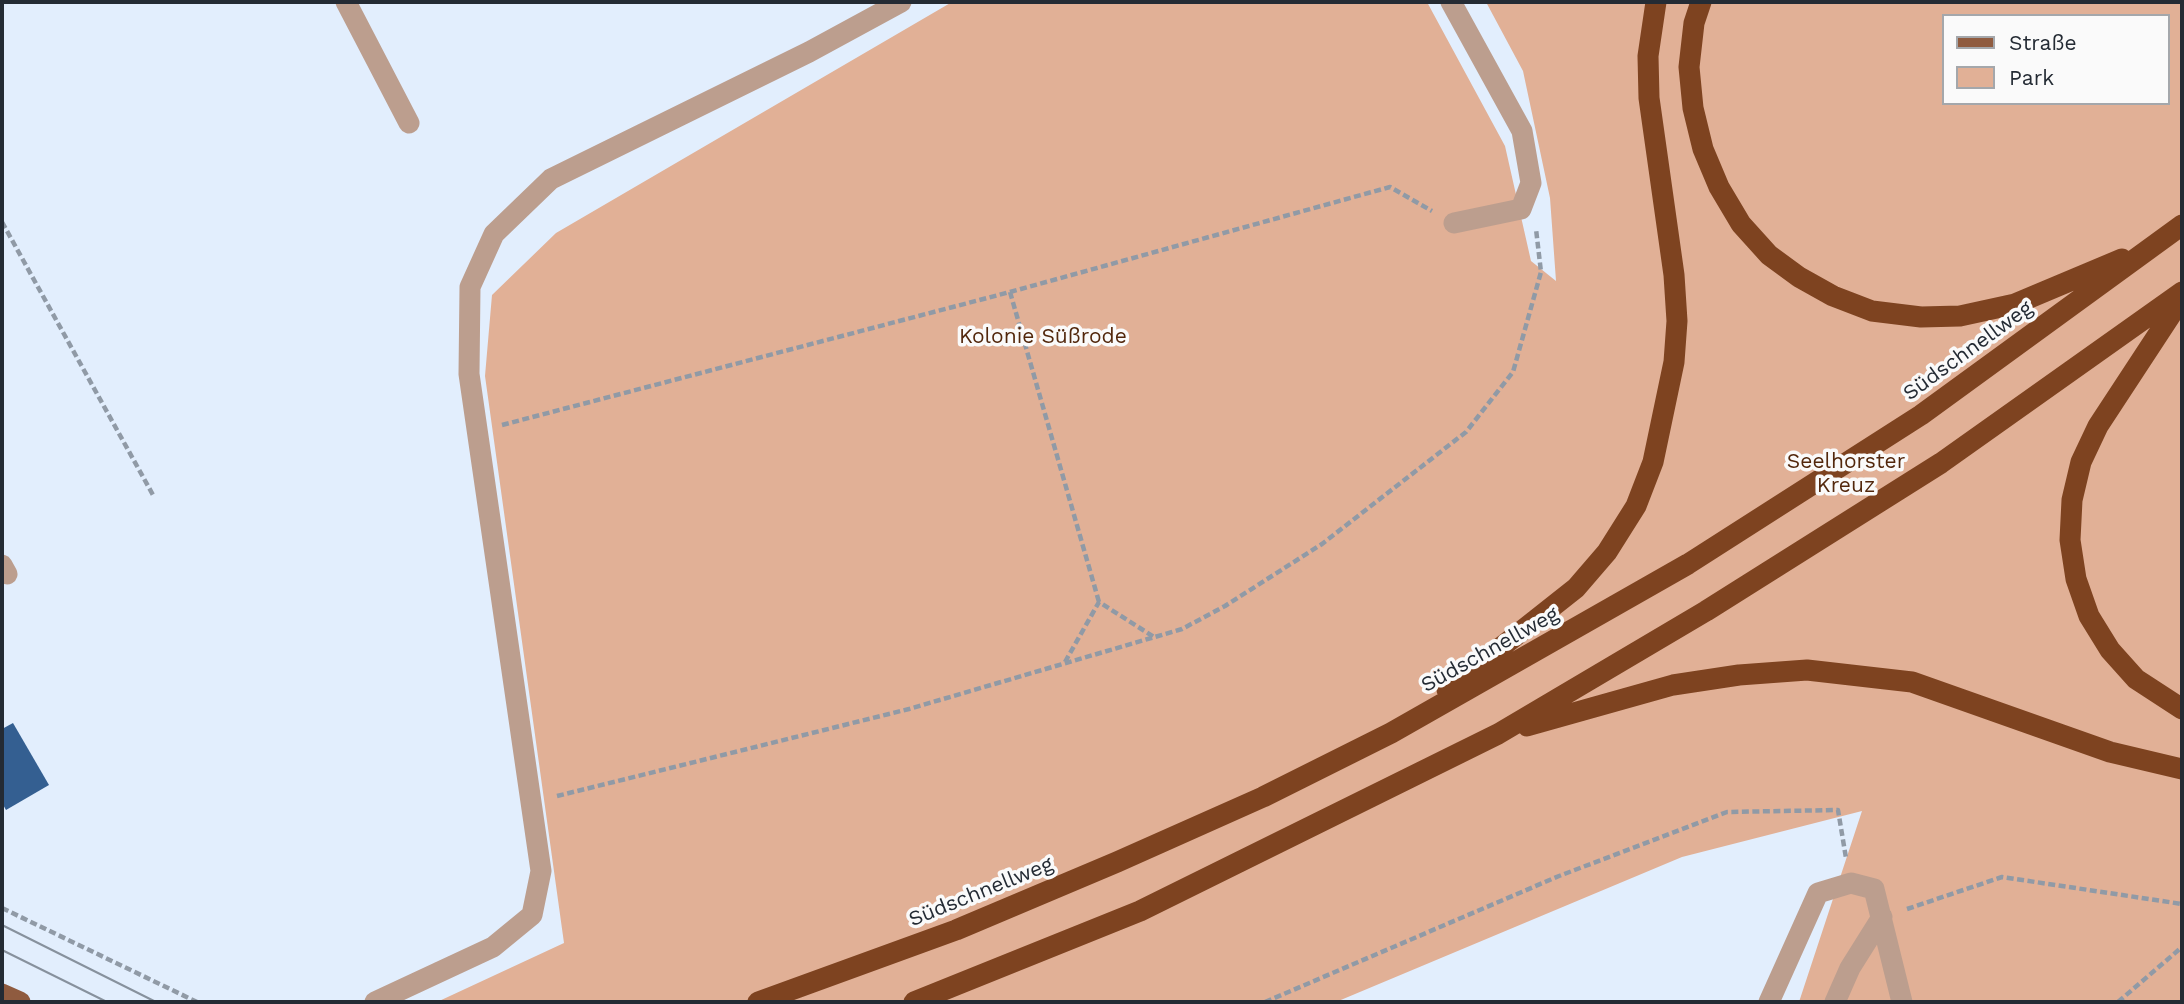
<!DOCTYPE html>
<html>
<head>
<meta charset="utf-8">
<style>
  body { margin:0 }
  #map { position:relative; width:2184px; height:1004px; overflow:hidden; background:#e2eefd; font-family:"Work Sans",sans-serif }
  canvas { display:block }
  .frame { position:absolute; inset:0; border:4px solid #242b34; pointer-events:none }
  .legend { position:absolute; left:1942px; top:14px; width:228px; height:91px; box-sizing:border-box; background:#fafafa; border:2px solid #a4a7ab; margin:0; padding:9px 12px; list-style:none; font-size:21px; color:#242b34 }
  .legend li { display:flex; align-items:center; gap:14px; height:35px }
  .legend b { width:35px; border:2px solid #a4a7ab }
</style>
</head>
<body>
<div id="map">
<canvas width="2184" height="1004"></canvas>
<div class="frame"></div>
<ul class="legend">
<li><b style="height:9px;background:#8f5b3f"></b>Straße</li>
<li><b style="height:19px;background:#e1b096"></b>Park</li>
</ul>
</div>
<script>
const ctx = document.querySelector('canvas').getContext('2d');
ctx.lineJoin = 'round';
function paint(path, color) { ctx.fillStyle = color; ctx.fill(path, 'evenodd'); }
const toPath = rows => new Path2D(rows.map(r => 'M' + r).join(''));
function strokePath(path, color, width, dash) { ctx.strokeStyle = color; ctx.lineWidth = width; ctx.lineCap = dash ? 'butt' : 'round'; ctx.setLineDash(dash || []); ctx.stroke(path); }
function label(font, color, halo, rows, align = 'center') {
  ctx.font = font + ' "Work Sans",sans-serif'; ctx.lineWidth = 7; ctx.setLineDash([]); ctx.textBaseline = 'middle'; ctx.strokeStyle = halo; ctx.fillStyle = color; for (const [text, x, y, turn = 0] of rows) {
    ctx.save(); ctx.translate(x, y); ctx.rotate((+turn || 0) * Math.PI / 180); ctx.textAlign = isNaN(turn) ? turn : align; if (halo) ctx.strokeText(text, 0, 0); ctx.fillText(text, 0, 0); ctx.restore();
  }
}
paint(toPath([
  [952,2,1427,2,1505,146,1531,261,1556,281,1550,198,1523,71,1486,2,2182,2,2182,1002,1799,1002,1862,811,1682,857,1336,1002,437,1002,564,943,485,376,492,295,556,233],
  [1944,16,2168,16,2168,103,1944,103]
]), '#e1b096');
paint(toPath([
  [13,723,49,785,6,810,2,803,2,729]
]), '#345f91');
strokePath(toPath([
  [2,222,153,495],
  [1010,292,1099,602],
  [502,425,1010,292,1390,187,1432,211],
  [1065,662,1099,602,1154,637],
  [557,796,909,709,1182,629,1225,606,1322,544,1466,432,1513,372,1541,272,1536,229],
  [2,908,197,1002],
  [1907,909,2002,877,2182,904],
  [1265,1002,1559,876,1727,812,1838,810,1846,858],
  [2118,1002,2182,947]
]), '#909aa6', 4.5, [7, 3.5]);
strokePath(toPath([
  [346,2,409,123],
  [1451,2,1522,131,1531,183,1521,209,1454,223],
  [2,565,7,574],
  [375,1002,493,947,532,915,541,871,469,374,470,287,494,234,551,179,809,52,901,2],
  [1769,1002,1818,893,1851,883,1874,889,1902,1002],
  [1835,1002,1850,968,1882,917]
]), '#bc9e8e', 21);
strokePath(toPath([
  [2,994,20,1002]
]), '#8f5b3f', 21);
strokePath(toPath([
  [1701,2,1694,23,1689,67,1693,108,1703,149,1719,187,1741,224,1769,255,1799,277,1833,296,1872,311,1921,317,1960,316,2015,304,2122,259],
  [2182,298,2098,426,2081,462,2072,500,2070,540,2076,579,2089,616,2110,650,2136,679,2182,709],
  [1447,690,1576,588,1607,552,1636,506,1653,462,1674,362,1677,321,1674,275,1649,98,1648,56,1656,2],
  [1527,726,1673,685,1739,675,1807,670,1912,682,2110,752,2182,769],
  [758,1002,956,930,1117,862,1263,797,1391,733,1688,564,1921,415,2182,225],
  [914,1002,1140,911,1498,734,1706,611,1941,463,2182,292]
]), '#7e4320', 21);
strokePath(toPath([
  [2,925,156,1002],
  [2,950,107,1002]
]), '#87919d', 2);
label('21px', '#52270c', '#fafafa', [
  ["Kolonie Süßrode",1043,337],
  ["Seelhorster",1846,462],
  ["Kreuz",1846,486]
]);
label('21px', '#242b34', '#fafafa', [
  ["Südschnellweg",1968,351,-36],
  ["Südschnellweg",1490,650,-29],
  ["Südschnellweg",981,892,-22]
]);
</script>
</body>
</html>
